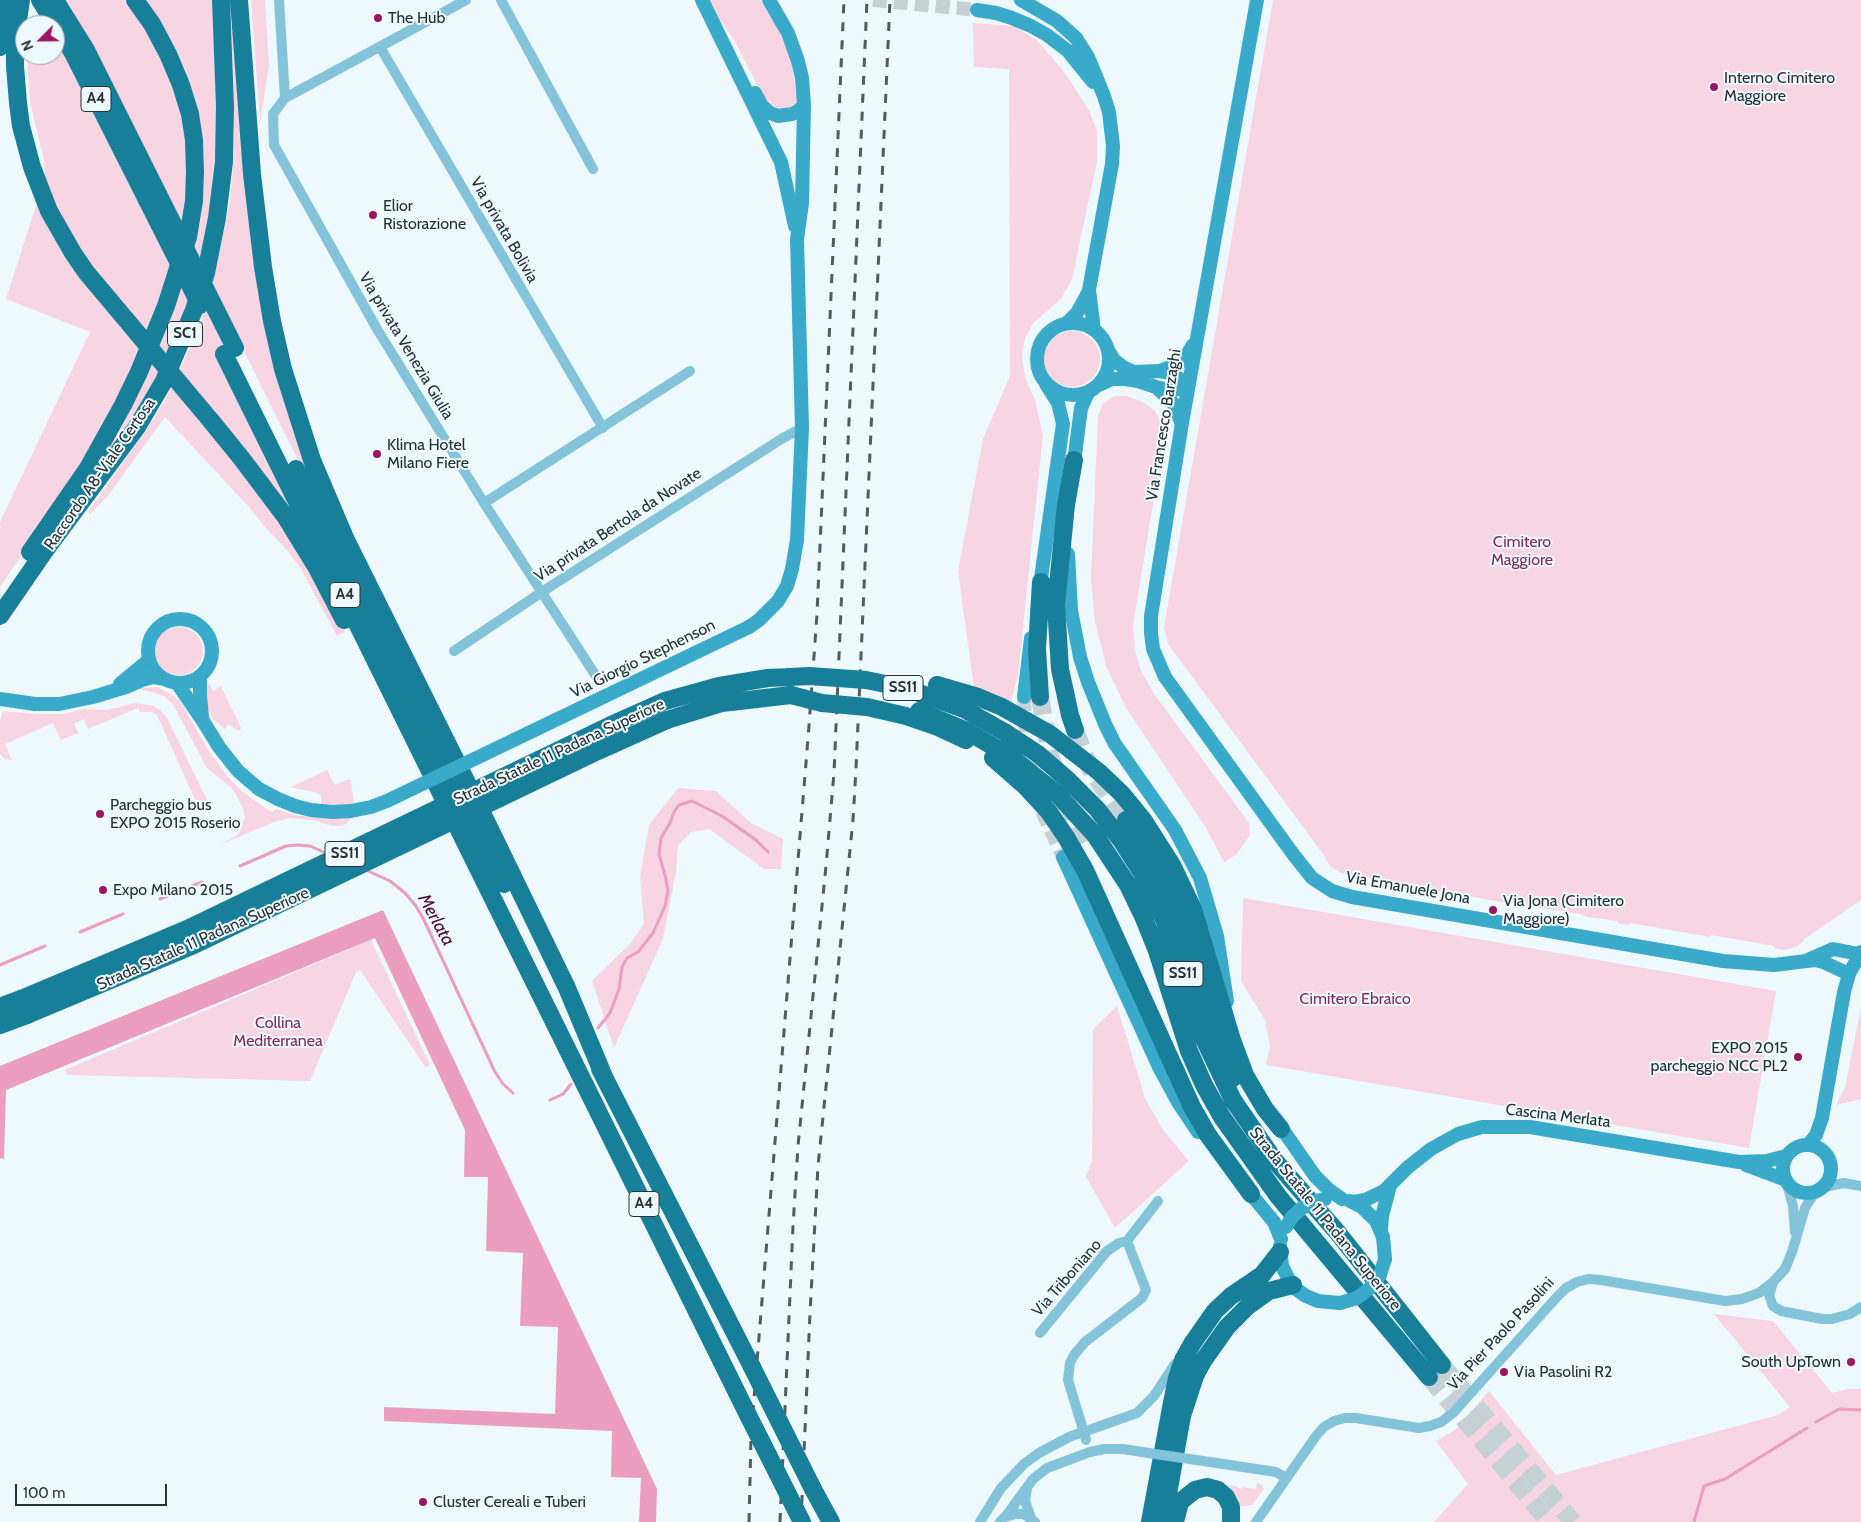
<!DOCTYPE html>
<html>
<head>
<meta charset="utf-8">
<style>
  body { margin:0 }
  #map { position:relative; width:1861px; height:1522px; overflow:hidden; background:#eef9fd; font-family:Cabin,sans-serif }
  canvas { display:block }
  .north { position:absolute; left:15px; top:15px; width:50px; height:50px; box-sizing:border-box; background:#eef9fd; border:1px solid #9ea9ad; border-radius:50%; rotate:247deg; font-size:14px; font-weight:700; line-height:20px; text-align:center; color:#273135 }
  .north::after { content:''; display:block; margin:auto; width:18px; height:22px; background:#9c1464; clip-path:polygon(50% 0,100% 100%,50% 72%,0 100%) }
  .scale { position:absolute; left:15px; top:1484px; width:152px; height:22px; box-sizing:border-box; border:2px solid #273135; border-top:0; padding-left:6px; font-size:15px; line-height:18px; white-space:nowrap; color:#273135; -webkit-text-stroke:4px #eef9fd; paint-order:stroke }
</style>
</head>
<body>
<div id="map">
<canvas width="1861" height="1522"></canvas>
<div class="north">N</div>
<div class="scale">100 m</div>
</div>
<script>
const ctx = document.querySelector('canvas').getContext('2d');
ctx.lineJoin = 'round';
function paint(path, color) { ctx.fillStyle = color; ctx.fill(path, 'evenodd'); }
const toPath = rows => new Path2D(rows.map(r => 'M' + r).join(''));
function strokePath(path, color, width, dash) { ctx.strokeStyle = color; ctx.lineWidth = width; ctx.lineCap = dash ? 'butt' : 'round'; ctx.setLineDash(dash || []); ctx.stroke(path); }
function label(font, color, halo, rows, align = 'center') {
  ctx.font = font + ' Cabin,sans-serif'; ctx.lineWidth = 4; ctx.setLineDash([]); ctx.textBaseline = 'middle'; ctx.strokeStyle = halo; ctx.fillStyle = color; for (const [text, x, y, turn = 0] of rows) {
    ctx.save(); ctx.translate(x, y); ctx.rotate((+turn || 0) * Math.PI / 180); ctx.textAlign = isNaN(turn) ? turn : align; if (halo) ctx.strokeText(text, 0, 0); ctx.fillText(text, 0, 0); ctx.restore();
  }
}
paint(toPath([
  [61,0,124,0,145,28,169,74,184,124,187,147,187,206,173,269,138,360,77,474,0,587,0,522,90,332,6,299,45,178,44,159,30,102,27,55,55,55,55,36],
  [146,0,215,0,219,112,216,184,197,279,159,375,116,448,104,456,122,427,162,341,194,250,201,216,204,189,204,160,200,126,194,98,186,73,176,49],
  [230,0,234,0,251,223,342,549,241,345,219,357,320,561,214,418,205,428,252,482,319,583,345,632,337,636,301,569,288,551,265,527,250,508,165,417,107,497,90,514,88,512,154,419,171,389,200,325,212,285,230,202,234,157,234,97],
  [251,0,265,0,269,66,260,123],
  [709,0,760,0,778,28,791,60,797,100,794,105,782,109,776,108,764,98,733,38,715,13],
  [1273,0,1861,0,1861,900,1803,940,1804,941,1796,947,1784,950,1774,948,1774,946,1711,935,1710,937,1630,923,1629,925,1618,923,1618,921,1587,917,1580,914,1495,901,1414,886,1413,884,1341,873,1331,867,1325,859,1326,858,1168,644,1164,627],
  [973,23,1014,26,1038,41,1064,72,1089,110,1097,131,1097,161,1072,279,1061,299,1033,323,1025,339,1022,356,1026,380,1035,400,1043,435,1018,675,1011,703,974,688,958,571,983,439,1010,376,1009,69,974,67],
  '1044 359a28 28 0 1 1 56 0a28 28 0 1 1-56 0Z',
  [1115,396,1127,396,1143,402,1154,410,1160,420,1164,437,1133,625,1135,650,1141,671,1155,695,1249,823,1250,835,1236,855,1224,862,1205,826,1125,706,1106,666,1095,622,1091,578,1098,417,1103,403],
  '155 651a24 24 0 1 1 48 0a24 24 0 1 1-48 0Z',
  [209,683,213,691,221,686,241,728,239,731,228,724,225,729,213,719,207,706,206,692],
  [143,686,144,688,157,687,171,694,180,701,213,758,214,757,228,777,243,792,268,810,272,812,276,809,298,816,310,816,321,807,321,796,317,793,291,787,327,770,335,785,349,779,351,781,354,804,351,819,344,825,340,826,332,826,314,820,289,818,274,822,219,845,236,836,240,832,245,817,243,808,233,789,207,768,174,706,165,697,156,693,137,689],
  [135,703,151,705,160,710,167,718,211,808,211,811,204,812,200,803,197,804,157,715,151,712,140,712,138,708,88,729,84,719,74,724,78,733,61,740,53,723,5,744,12,760,5,759,0,754,0,720,3,711,38,714,62,714,84,709,107,710],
  [678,788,716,791,751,823,783,839,781,869,764,869,709,829,691,832,678,845,676,872,663,939,614,1048,592,981,630,944,644,924,640,877,649,825],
  [1243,898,1776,991,1749,1148,1266,1065,1270,1046,1265,1020,1241,981],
  [371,940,430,1065,426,1068,360,970,356,972,310,1081,67,1075,65,1070],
  [1117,1006,1145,1098,1163,1130,1189,1161,1115,1228,1086,1177,1092,1160,1093,1029],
  [1861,1007,1861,1099,1836,1105,1845,1088],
  [1714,1314,1773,1321,1832,1393,1848,1389,1861,1389,1861,1521,1858,1522,1434,1522,1468,1484,1436,1441,1455,1430,1489,1391,1556,1475,1778,1415,1790,1407],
  [1224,1482,1224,1485,1237,1486,1238,1488,1242,1489,1242,1487,1256,1489,1257,1483,1262,1485,1264,1489,1252,1505,1236,1507,1221,1483]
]), '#f8d5e3');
paint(toPath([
  [383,910,657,1489,656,1522,639,1522,641,1478,611,1477,612,1431,384,1421,384,1407,555,1414,558,1327,520,1326,523,1253,486,1251,488,1177,464,1177,465,1130,375,938,6,1090,4,1159,0,1158,0,1066]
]), '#eb9ec0');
strokePath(toPath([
  [240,866,286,846,298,845,310,846,328,854],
  [366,870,390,881,405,893,416,906,424,920,495,1072,503,1084,513,1093],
  [160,899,202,882],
  [80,932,123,914],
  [0,965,45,946],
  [598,1028,610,1013,619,989,622,967,627,958,638,952,653,933,665,906,668,891,665,875,659,854,661,838,670,823,674,812,679,805,692,801,722,816,756,840,768,852],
  [550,1100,563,1094,571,1084],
  [1816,1422,1839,1409,1861,1410],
  [1694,1522,1704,1486,1725,1479,1807,1428]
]), '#eb9ec0', 3);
strokePath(toPath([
  [873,0,977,10],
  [1024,697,1026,741,1032,778],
  [1042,811,1063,857]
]), '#c6d1d5', 14, [14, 7]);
strokePath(toPath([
  [1040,697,1050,755,1059,784,1087,849],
  [1075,730,1089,766,1111,800,1126,820],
  [1442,1365,1573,1522],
  [1429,1377,1549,1522]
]), '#c6d1d5', 18, [18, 9]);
strokePath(toPath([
  [279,0,285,98],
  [466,0,285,98,273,114,274,145,377,329,484,503,596,676],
  [501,0,593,169],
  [380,47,603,428],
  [484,503,690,371],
  [454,651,551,586,783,438,802,428],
  [1787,1184,1793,1206,1795,1232],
  [1824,1187,1844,1183,1861,1186],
  [1773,1283,1769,1295,1773,1306,1781,1311,1822,1319,1832,1319,1850,1314,1861,1307],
  [1040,1333,1107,1251,1119,1243,1127,1241,1158,1201],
  [1082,1426,1068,1380,1070,1363,1074,1355,1085,1342,1142,1298,1146,1290,1127,1241],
  [1210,1462,1276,1472,1286,1478],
  [1027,1488,1025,1501,1031,1518],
  [1005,1517,1016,1514,1024,1514,1035,1522],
  [980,1522,1001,1488,1025,1463,1039,1453,1069,1437,1137,1413,1154,1396,1175,1364],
  [1000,1522,1009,1512,1033,1479,1047,1468,1090,1452,1104,1449,1123,1449,1142,1452],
  [1256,1522,1316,1436,1324,1427,1334,1421,1345,1418,1356,1418,1419,1428,1430,1426,1441,1422,1453,1413,1556,1298,1566,1288,1577,1282,1588,1279,1601,1280,1725,1301,1742,1299,1759,1293,1773,1282,1785,1269,1792,1252,1805,1208,1815,1192]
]), '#84c4db', 10);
strokePath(toPath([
  [702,0,781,162,795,226],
  [1021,0,1057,21,1076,38,1088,57,1104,96,1109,112,1113,146,1112,164,1089,290,1094,330],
  [1257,0,1182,423,1151,616,1151,633,1153,649,1165,677,1293,854,1312,878,1332,891,1352,897,1723,961,1774,965,1815,960,1823,962,1849,974],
  [977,10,996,13,1012,18,1031,26,1047,35,1068,51,1093,82],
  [755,93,762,106,770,113,778,116,792,114,798,111,804,105],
  '1037 359a36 36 0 1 1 72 0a36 36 0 1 1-72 0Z',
  [1067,323,1077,313,1089,291],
  [1108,350,1114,360,1123,367,1134,372,1159,371,1171,373,1188,385],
  [1160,371,1178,364,1185,358,1193,345],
  [1099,385,1112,379,1125,379,1138,381,1156,387,1170,390,1180,389,1188,385],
  [1156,387,1175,405,1181,422],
  [1073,470,1081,408,1088,393],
  [1068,554,1071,610,1080,657,1088,682,1105,724,1115,744,1175,830,1200,878,1217,936,1227,1001],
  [1039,592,1063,424,1058,403,1046,384],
  '148 651a32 32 0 1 1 64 0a32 32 0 1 1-64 0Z',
  [749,627,759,620,778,601,787,586,792,569,797,540,802,428,797,239,802,203,804,105,802,78,798,61,788,33,769,0],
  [200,676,200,696,202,717],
  [177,683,203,721],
  [120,684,149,660],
  [1024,697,1031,638],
  [0,699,35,704,59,704,93,697,126,687,142,680,153,677,165,679],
  [1063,857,1160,1069,1178,1102,1198,1132],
  [1808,960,1833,949,1859,954],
  [1276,1120,1315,1176,1329,1190,1342,1199],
  '1783 1169a24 24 0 1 1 48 0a24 24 0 1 1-48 0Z',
  [1808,1145,1816,1135,1822,1118,1844,992,1849,974,1861,952],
  [1746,1165,1786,1180],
  [1245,1187,1274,1222,1281,1239],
  [1350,1201,1362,1207,1376,1221,1383,1237,1385,1259],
  [1353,1202,1365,1200,1384,1191,1407,1168,1431,1149,1458,1134,1482,1127,1530,1127,1739,1162,1767,1161,1786,1156],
  [1381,1230,1382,1216,1390,1186],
  [1280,1246,1282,1266,1288,1278,1296,1289,1306,1296,1318,1301,1340,1303]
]), '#3aaacb', 14);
strokePath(toPath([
  [40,0,73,53,147,200],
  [239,0,252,174,263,267,272,321,283,369,312,460,346,540,488,825,567,988,605,1079],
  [58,5,86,50,158,194],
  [0,47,9,0],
  [224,354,748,1415],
  [212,422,242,459,285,516,317,568,344,620],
  [1074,460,1066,505,1056,605,1060,669,1070,715,1075,730],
  [296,469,504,884],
  [30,552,88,468,123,405,139,372,166,306,188,237,194,201,195,172,194,140,190,114,181,85,168,54,152,24,135,0],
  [0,616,44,552,137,427,164,381,194,310,206,273,217,218,224,162,225,106,221,0],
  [937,685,978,697,1002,707,1050,734,1099,772,1122,794,1144,821,1172,865,1193,909,1232,1040,1245,1075,1265,1109,1281,1129],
  [1040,697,1037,649,1041,582],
  [665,701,719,686,768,678,790,677],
  [919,711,967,731,1011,757,1058,795,1095,835,1128,885,1143,916,1157,951,1189,1051,1204,1085,1222,1117,1278,1196,1429,1377],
  [667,720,722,703,791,695],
  [1006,733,1038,754,1068,780,1097,809,1121,840,1142,873,1164,919,1203,1037,1233,1100,1275,1161,1338,1233,1442,1365],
  [993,758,1025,786,1049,812,1066,837,1085,870,1192,1107,1208,1135,1251,1194],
  [1126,820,1152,859,1179,915,1196,963,1219,1040,1233,1078],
  [0,1007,21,999],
  [0,1025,27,1015],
  [600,1069,752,1367],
  [813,1489,831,1522],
  [1150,1522,1171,1408,1177,1378,1183,1360,1192,1344,1215,1311,1231,1296,1262,1275,1280,1252],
  [1163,1522,1182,1416,1195,1376,1203,1361,1227,1327,1248,1306,1269,1291,1293,1285],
  [1175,1522,1180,1502,1195,1490,1207,1487,1218,1490,1226,1497,1231,1507,1231,1522]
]), '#187f9b', 18);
strokePath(toPath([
  [749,1522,751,1437,755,1386,809,726,817,614,844,0],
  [780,1522,793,1226,798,1146,826,866,834,773,867,0],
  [801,1522,810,1313,818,1166,853,820,856,769,890,0]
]), '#515c60', 3, [9, 9]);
strokePath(toPath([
  [1082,1426,1086,1440],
  [1142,1452,1210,1462]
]), '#84c4db', 10);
strokePath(toPath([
  [203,721,219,747,238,771,259,789,278,799,295,806,311,810,333,812,351,811,371,807,387,801,749,627],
  [1286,1227,1292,1217,1302,1208,1315,1201,1325,1199],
  [1340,1303,1357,1298,1370,1288,1380,1275,1385,1259]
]), '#3aaacb', 14);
strokePath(toPath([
  [21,0,15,41,15,66,18,103,21,126,32,167,49,211,73,253,86,272,212,422],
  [158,194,235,348],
  [147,200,200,305],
  [790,677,809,676,866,680,905,688,964,709,1006,733],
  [791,695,822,703,867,707,906,716,938,727,966,740],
  [21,999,187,929,611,725,665,701],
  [27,1015,194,945,598,751,667,720],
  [752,1367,813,1489],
  [748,1415,802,1522]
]), '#187f9b', 18);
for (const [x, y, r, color] of [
  [378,18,5,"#9c1464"],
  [1714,87,5,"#9c1464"],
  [373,215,5,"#9c1464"],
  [377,454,5,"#9c1464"],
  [100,814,5,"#9c1464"],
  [103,890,5,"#9c1464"],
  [1493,910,5,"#9c1464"],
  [1798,1057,5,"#9c1464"],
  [1851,1362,5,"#9c1464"],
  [1504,1372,5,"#9c1464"],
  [423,1502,5,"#9c1464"]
]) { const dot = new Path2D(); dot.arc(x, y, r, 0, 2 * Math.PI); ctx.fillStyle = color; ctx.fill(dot); strokePath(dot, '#eef9fd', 2); }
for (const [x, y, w] of [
  [96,99,30],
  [185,334,35],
  [345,595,30],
  [903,688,40],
  [345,854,40],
  [1183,974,40],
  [644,1204,30]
]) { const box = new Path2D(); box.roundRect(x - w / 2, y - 12.5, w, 25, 4); ctx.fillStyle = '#eef9fd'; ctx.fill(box); strokePath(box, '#273135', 1); }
label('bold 15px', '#273135', null, [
  ["A4",96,99],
  ["SC1",185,334],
  ["A4",345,595],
  ["SS11",903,688],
  ["SS11",345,854],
  ["SS11",1183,974],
  ["A4",644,1204]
]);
label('16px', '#273135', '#eef9fd', [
  ["The Hub",388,18],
  ["Interno Cimitero",1724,78],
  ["Maggiore",1724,96],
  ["Elior",383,206],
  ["Ristorazione",383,224],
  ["Klima Hotel",387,445],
  ["Milano Fiere",387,463],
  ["Parcheggio bus",110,805],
  ["EXPO 2015 Roserio",110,823],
  ["Expo Milano 2015",113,890],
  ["Via Jona (Cimitero",1503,901],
  ["Maggiore)",1503,919],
  ["EXPO 2015",1788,1048,"right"],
  ["parcheggio NCC PL2",1788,1066,"right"],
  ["South UpTown",1841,1362,"right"],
  ["Via Pasolini R2",1514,1372],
  ["Cluster Cereali e Tuberi",433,1502]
], 'left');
label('16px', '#273135', '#eef9fd', [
  ["Via privata Bolivia",504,230,60],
  ["Via privata Venezia Giulia",406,346,59],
  ["Via Francesco Barzaghi",1164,425,-81],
  ["Raccordo A8-Viale Certosa",100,474,-55],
  ["Via privata Bertola da Novate",618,525,-33],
  ["Via Giorgio Stephenson",643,659,-26],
  ["Strada Statale 11 Padana Superiore",559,752,-25],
  ["Via Emanuele Jona",1408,888,10],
  ["Strada Statale 11 Padana Superiore",203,939,-24],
  ["Cascina Merlata",1558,1116,7],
  ["Strada Statale 11 Padana Superiore",1325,1219,51],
  ["Via Triboniano",1067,1278,-49],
  ["Via Pier Paolo Pasolini",1501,1334,-47]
]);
label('16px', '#822957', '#eef9fd', [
  ["Cimitero",1522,542],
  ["Maggiore",1522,560],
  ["Cimitero Ebraico",1355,999],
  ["Collina",278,1023],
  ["Mediterranea",278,1041]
]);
label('italic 18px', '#4d092f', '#eef9fd', [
  ["Merlata",436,920,61]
]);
</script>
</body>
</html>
